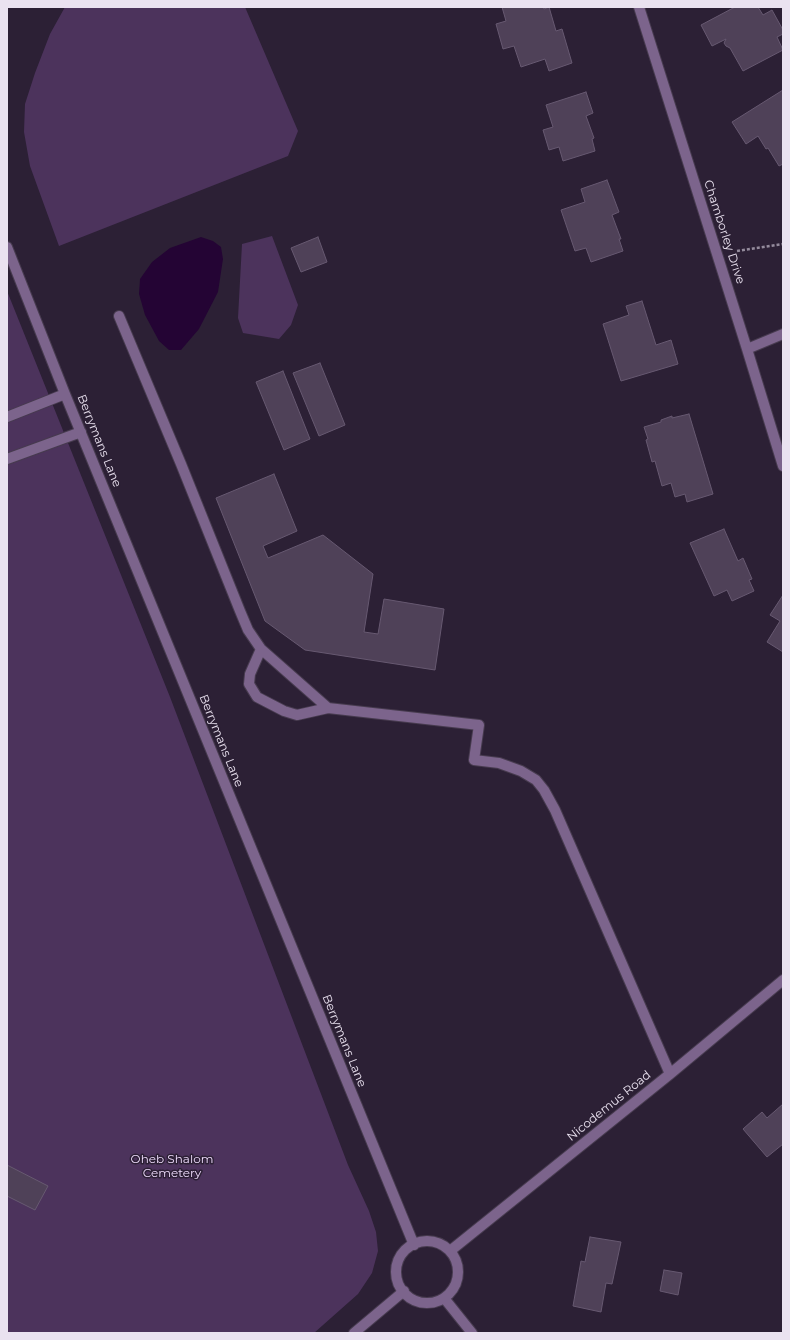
<!DOCTYPE html>
<html>
<head>
<meta charset="utf-8">
<style>
  body { margin:0 }
  #map { position:relative; width:790px; height:1340px; overflow:hidden; background:#2c2035; font-family:Montserrat,sans-serif }
  canvas { display:block }
  .frame { position:absolute; inset:0; border:8px solid #eae2f0; pointer-events:none }
</style>
</head>
<body>
<div id="map">
<canvas width="790" height="1340"></canvas>
<div class="frame"></div>
</div>
<script>
const ctx = document.querySelector('canvas').getContext('2d');
ctx.lineJoin = 'round';
function paint(path, color) { ctx.fillStyle = color; ctx.fill(path, 'evenodd'); }
const toPath = rows => new Path2D(rows.map(r => 'M' + r).join(''));
function strokePath(path, color, width, dash) { ctx.strokeStyle = color; ctx.lineWidth = width; ctx.lineCap = dash ? 'butt' : 'round'; ctx.setLineDash(dash || []); ctx.stroke(path); }
function label(font, color, halo, rows, align = 'center') {
  ctx.font = font + ' Montserrat,sans-serif'; ctx.lineWidth = 3; ctx.setLineDash([]); ctx.textBaseline = 'middle'; ctx.strokeStyle = halo; ctx.fillStyle = color; for (const [text, x, y, turn = 0] of rows) {
    ctx.save(); ctx.translate(x, y); ctx.rotate((+turn || 0) * Math.PI / 180); ctx.textAlign = isNaN(turn) ? turn : align; if (halo) ctx.strokeText(text, 0, 0); ctx.fillText(text, 0, 0); ctx.restore();
  }
}
paint(toPath([
  [65,7,245,7,298,131,288,156,59,246,30,166,24,132,25,104,35,73,50,34],
  [272,236,298,305,291,325,279,339,243,333,238,318,242,244],
  [7,291,170,697,348,1165,369,1211,376,1232,378,1251,372,1273,358,1294,314,1333,7,1333]
]), '#4c335c');
paint(toPath([
  [201,237,213,241,221,247,223,259,218,292,199,329,181,350,169,350,159,341,145,315,139,294,140,279,152,262,170,248]
]), '#240434');
const building = toPath([
  [502,7,543,7,544,9,549,7,556,31,562,29,572,63,549,71,545,59,521,67,514,46,503,49,496,24,506,21,502,7],
  [735,7,758,7,763,15,772,10,783,30,783,34,777,37,783,50,743,71,730,48,726,46,724,43,726,39,712,46,701,25,735,7],
  [783,90,783,164,779,166,768,148,766,149,758,136,746,144,732,122,783,90],
  [586,92,593,113,586,116,594,138,592,139,595,151,563,161,559,147,549,150,543,130,553,127,546,105,586,92],
  [607,180,619,212,612,215,621,239,619,239,623,251,591,262,586,248,575,251,561,210,585,202,581,189,607,180],
  [318,237,327,262,301,272,291,248,318,237],
  [642,301,656,345,671,340,678,364,621,381,603,324,629,315,626,306,642,301],
  [320,363,345,425,319,436,293,373,320,363],
  [283,371,310,439,284,450,256,382,283,371],
  [689,414,713,494,687,502,685,494,675,497,671,483,662,486,655,461,652,462,646,440,648,439,644,427,661,422,661,420,672,416,672,418,689,414],
  [274,474,297,531,263,546,268,558,323,535,373,574,364,632,378,634,384,599,444,609,435,670,305,650,265,621,216,498,274,474],
  [724,529,738,561,743,558,752,579,749,580,754,591,732,601,727,590,714,596,690,543,724,529],
  [783,595,783,652,767,642,780,621,770,615,783,595],
  [783,1104,783,1144,767,1157,743,1129,762,1112,767,1118,783,1104],
  [7,1165,48,1186,35,1210,7,1196,7,1165],
  [590,1237,621,1242,612,1284,606,1283,601,1312,573,1306,581,1261,585,1262,590,1237],
  [664,1270,682,1273,678,1295,660,1291,664,1270]
]);
paint(building, '#4f4158');
strokePath(building, '#675971', 1);
const minor = toPath([
  [639,7,747,349,783,466],
  [7,247,65,394,414,1245],
  [119,316,181,464,240,611,248,630,261,649,328,708,479,725,474,760,499,763,521,771,536,780,544,790,555,810,670,1074],
  [747,349,783,334],
  [7,417,65,394],
  [7,459,81,432],
  [261,649,250,674,249,684,257,697,284,711,297,715,328,708],
  '396 1272a31 31 0 1 1 62 0a31 31 0 1 1-62 0Z',
  [450,1251,670,1074,783,980],
  [444,1298,472,1333],
  [354,1333,404,1291]
]);
strokePath(minor, '#473b4f', 12);
strokePath(toPath([
  [737,251,783,244]
]), '#948b9c', 2.5, [3, 2]);
strokePath(minor, '#7c648c', 10);
label('12px', '#eae2f0', '#2c2035', [
  ["Chamborley Drive",724,232,72],
  ["Berrymans Lane",99,441,68],
  ["Berrymans Lane",221,741,68],
  ["Berrymans Lane",344,1041,68],
  ["Nicodemus Road",609,1106,-39]
]);
label('12px', '#eedbfc', '#2c2035', [
  ["Oheb Shalom",172,1159],
  ["Cemetery",172,1173]
]);
</script>
</body>
</html>
